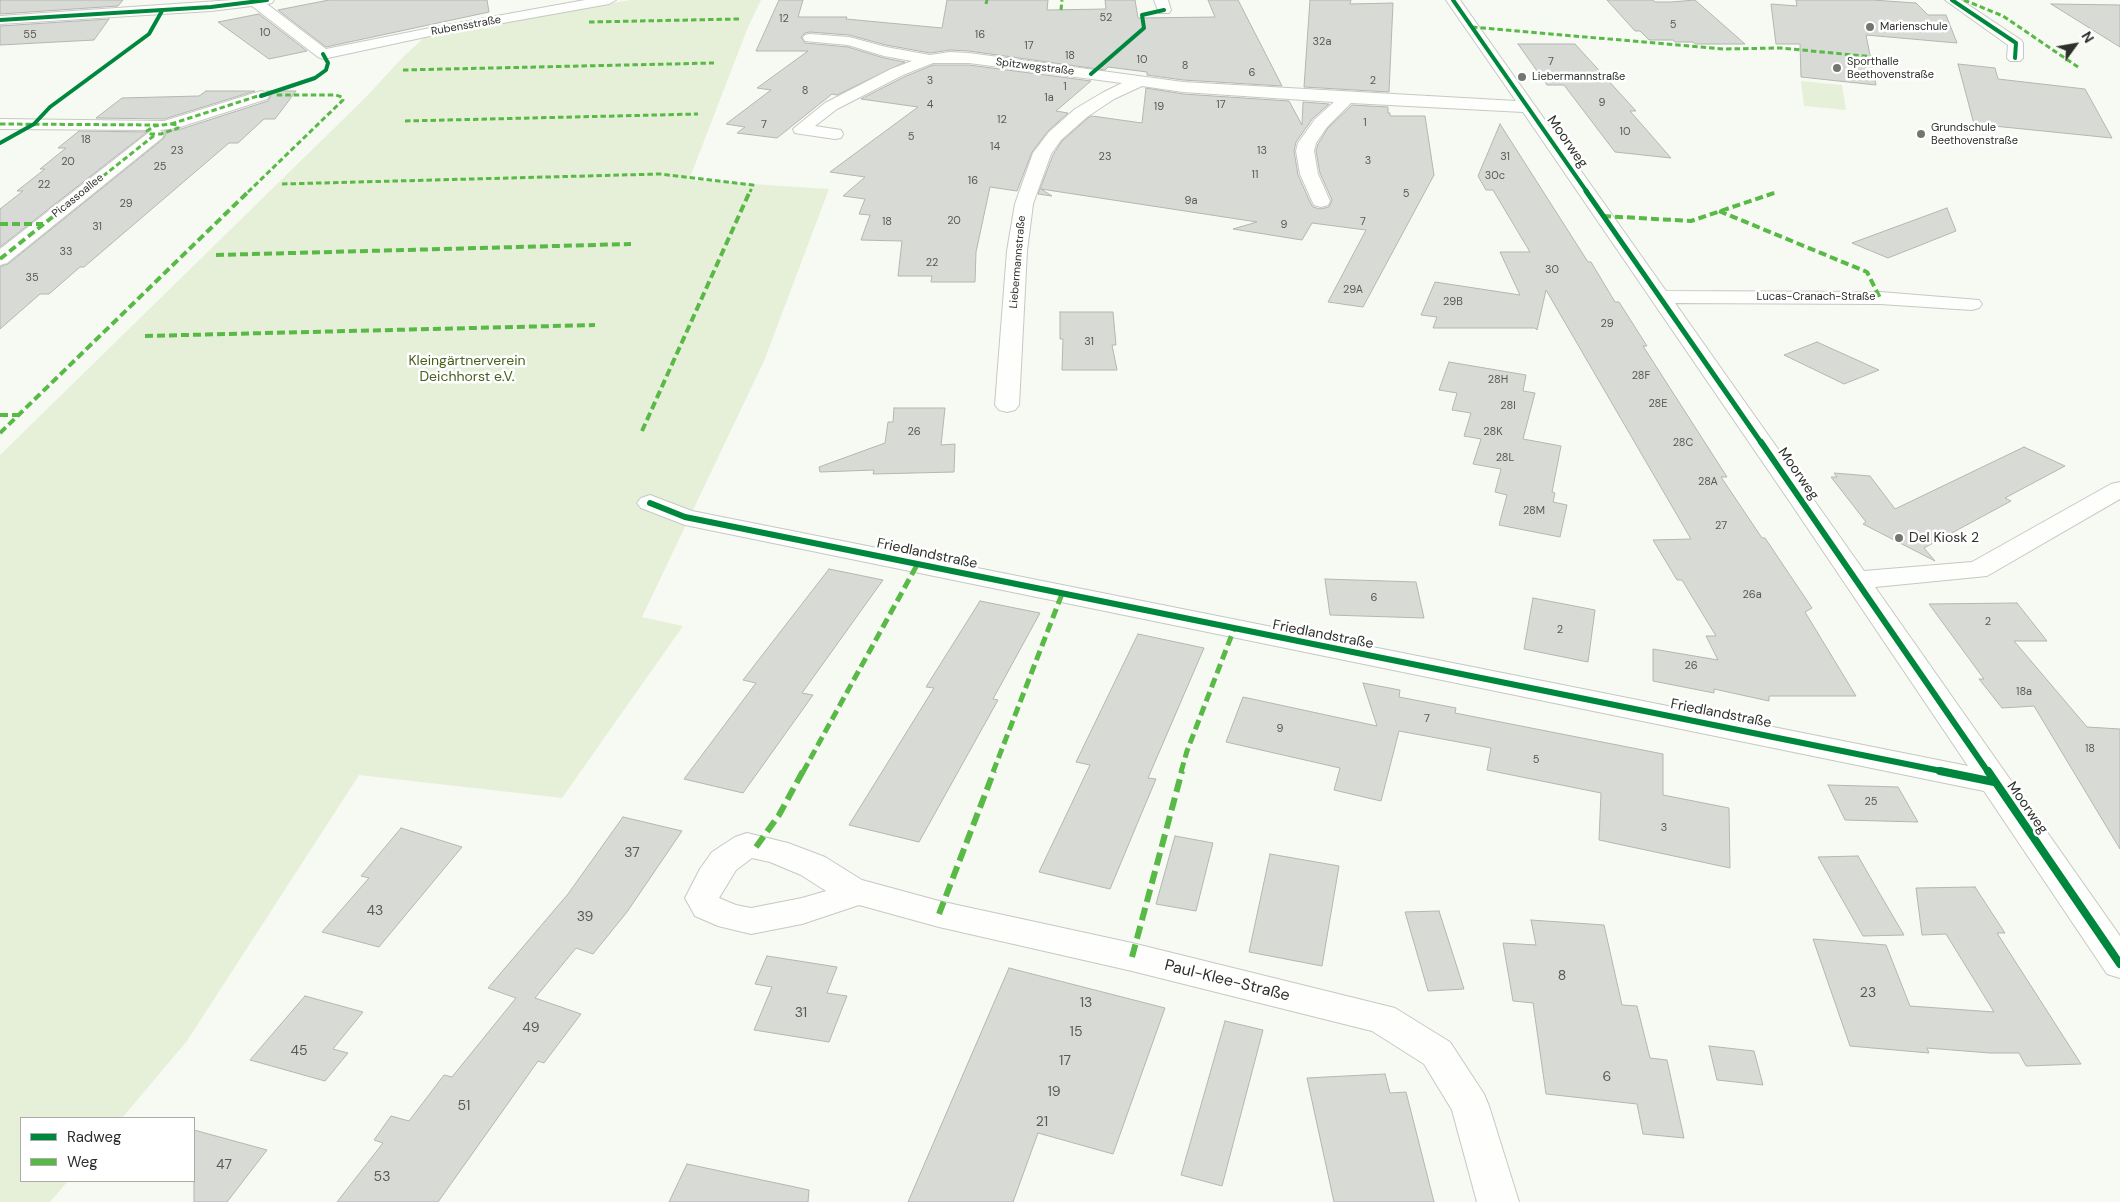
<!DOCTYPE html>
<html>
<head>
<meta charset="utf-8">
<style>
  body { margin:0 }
  #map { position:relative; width:2120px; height:1202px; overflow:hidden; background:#f6faf2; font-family:"DM Sans",sans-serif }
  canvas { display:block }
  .legend { position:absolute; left:20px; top:1117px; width:175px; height:65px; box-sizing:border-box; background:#fff; border:1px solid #abacaa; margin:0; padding:6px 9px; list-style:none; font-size:15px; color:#2d2f2a }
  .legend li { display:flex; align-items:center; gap:10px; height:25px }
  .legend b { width:25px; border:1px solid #abacaa }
  .north { position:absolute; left:2050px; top:20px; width:50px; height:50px; -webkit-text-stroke:4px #fff; paint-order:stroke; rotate:58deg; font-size:14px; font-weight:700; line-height:20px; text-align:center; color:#2d2f2a }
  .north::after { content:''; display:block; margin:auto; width:18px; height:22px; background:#2d2f2a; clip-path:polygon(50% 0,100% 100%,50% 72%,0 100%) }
</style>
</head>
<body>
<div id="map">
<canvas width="2120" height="1202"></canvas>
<ul class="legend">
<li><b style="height:6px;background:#00873e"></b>Radweg</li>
<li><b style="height:6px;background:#58b947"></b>Weg</li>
</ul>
<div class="north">N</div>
</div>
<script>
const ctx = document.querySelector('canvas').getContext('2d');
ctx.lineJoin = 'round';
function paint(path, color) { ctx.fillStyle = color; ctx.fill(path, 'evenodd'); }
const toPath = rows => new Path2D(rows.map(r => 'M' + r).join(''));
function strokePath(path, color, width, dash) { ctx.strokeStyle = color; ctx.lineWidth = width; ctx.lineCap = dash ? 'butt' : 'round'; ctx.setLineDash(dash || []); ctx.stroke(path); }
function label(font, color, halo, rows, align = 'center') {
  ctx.font = font + ' "DM Sans",sans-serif'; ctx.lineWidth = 5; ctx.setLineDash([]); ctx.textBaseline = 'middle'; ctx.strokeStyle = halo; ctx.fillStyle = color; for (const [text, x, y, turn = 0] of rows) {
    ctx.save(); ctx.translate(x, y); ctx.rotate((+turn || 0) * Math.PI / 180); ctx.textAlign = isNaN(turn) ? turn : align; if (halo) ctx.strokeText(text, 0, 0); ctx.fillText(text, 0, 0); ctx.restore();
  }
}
paint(toPath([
  [630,0,761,0,748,27,689,180,829,189,764,361,642,617,683,626,562,798,359,775,187,1041,122,1118,21,1118,21,1181,68,1181,50,1202,0,1202,0,455,365,98,405,55,426,36],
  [1801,81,1842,85,1846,110,1804,106]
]), '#e6f0d8');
const building = toPath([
  [0,0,123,0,118,6,0,14,0,0],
  [329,0,487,0,489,12,326,47,278,10,329,0],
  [779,0,803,0,798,17,847,17,846,19,942,28,947,0,1048,0,1047,10,1106,9,1105,0,1135,0,1138,18,1215,17,1208,0,1238,0,1282,86,1183,80,1147,75,1147,72,1108,67,1105,70,969,51,950,50,930,53,886,45,849,35,810,32,805,33,801,37,805,43,848,47,884,58,905,62,837,95,832,94,777,138,737,133,745,127,726,124,771,90,757,88,808,51,756,51,779,0],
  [1310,0,1351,0,1350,4,1393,3,1389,92,1304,87,1310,0],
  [1607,0,1653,0,1655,2,1671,2,1695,0,1745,44,1695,44,1693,42,1675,42,1673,40,1649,40,1640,31,1635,31,1607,0],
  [1796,0,1872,0,1916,3,1928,15,1946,15,1957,43,1866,35,1876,85,1801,77,1800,44,1776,44,1771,4,1797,6,1796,0],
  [2051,4,2120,5,2120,47,2051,4],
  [259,14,307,51,269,59,218,22,259,14],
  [109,19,94,40,0,45,0,26,109,19],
  [1518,44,1575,44,1636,111,1630,111,1671,158,1615,152,1564,85,1547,85,1518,44],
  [1958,64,1995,68,1998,79,2085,89,2112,138,1974,124,1958,64],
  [933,65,969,65,1091,81,1056,111,1068,113,1048,131,1032,152,1017,191,990,187,976,252,975,282,931,282,932,276,898,276,902,241,861,240,870,215,859,214,865,199,843,196,865,177,830,172,918,107,861,99,904,77,933,65],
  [1146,88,1183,94,1289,101,1302,125,1303,102,1329,104,1313,118,1296,142,1294,151,1298,175,1310,202,1313,207,1320,209,1329,207,1332,200,1320,173,1316,151,1318,144,1328,128,1352,105,1388,107,1388,113,1390,113,1390,116,1425,116,1434,175,1363,307,1328,302,1366,230,1312,223,1302,240,1233,229,1257,222,1041,189,1052,196,1038,194,1053,155,1062,141,1088,118,1092,116,1142,123,1146,88],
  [206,91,255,91,164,119,96,118,122,98,199,96,206,91],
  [267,91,296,91,275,119,264,119,238,143,229,143,84,267,80,267,49,294,40,294,0,329,0,267,8,264,163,139,166,134,164,131,178,130,268,101,271,95,267,91],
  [1500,124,1588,262,1591,262,1615,302,1619,302,1647,346,1643,346,1727,477,1721,477,1762,538,1765,538,1812,608,1805,612,1856,696,1769,696,1769,701,1714,689,1714,693,1653,681,1653,649,1718,660,1706,636,1716,636,1682,580,1677,580,1653,540,1691,539,1546,290,1537,330,1535,328,1433,328,1437,317,1421,315,1435,282,1520,295,1500,252,1530,252,1493,190,1486,190,1478,176,1500,124],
  [79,131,147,132,0,247,0,209,23,191,17,191,45,169,40,169,66,148,58,148,79,131],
  [1947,208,1956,231,1888,258,1852,243,1947,208],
  [1060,312,1113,312,1116,345,1112,345,1117,370,1062,370,1063,339,1060,339,1060,312],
  [1817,342,1879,370,1844,384,1784,355,1817,342],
  [1449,362,1526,375,1523,391,1535,393,1523,439,1561,446,1552,492,1555,493,1553,502,1567,505,1560,537,1499,525,1507,495,1495,492,1501,469,1473,464,1481,439,1464,436,1471,413,1452,410,1457,393,1439,390,1449,362],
  [894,408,945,408,941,445,955,444,954,472,873,474,874,470,820,472,819,467,885,443,888,422,893,422,894,408],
  [2024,447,2065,466,2005,498,2011,501,1924,548,1935,561,1863,524,1866,522,1831,477,1837,477,1834,473,1870,476,1895,509,2024,447],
  [829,569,883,580,802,693,813,695,743,793,684,779,756,683,743,680,829,569],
  [1325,579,1416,582,1424,618,1330,615,1325,579],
  [1533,598,1595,610,1588,662,1524,649,1533,598],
  [980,601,1040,613,993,699,998,700,919,842,849,825,934,688,926,687,980,601],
  [2017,603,2047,641,2014,641,2087,727,2120,729,2120,849,2034,706,2002,708,1979,679,1984,679,1929,604,2017,603],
  [1138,634,1204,648,1148,778,1156,779,1140,817,1110,889,1039,872,1090,765,1076,762,1138,634],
  [1363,683,1400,690,1399,697,1456,708,1455,713,1663,754,1663,795,1729,808,1730,868,1599,840,1601,793,1487,770,1491,748,1399,731,1381,801,1334,790,1340,768,1226,742,1243,697,1377,726,1363,683],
  [1828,785,1898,787,1918,822,1845,820,1828,785],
  [623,817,682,831,627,912,593,954,576,948,535,998,581,1014,544,1063,538,1061,438,1202,337,1202,383,1143,374,1140,391,1116,409,1121,444,1075,452,1077,516,998,488,988,568,894,623,817],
  [401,828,462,847,379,947,322,932,369,878,361,876,401,828],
  [1175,836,1213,843,1196,911,1156,904,1175,836],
  [1270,854,1339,866,1322,966,1249,952,1270,854],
  [1858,856,1877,889,1904,935,1863,936,1818,857,1858,856],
  [1975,887,2005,933,1997,933,2081,1064,2026,1066,2019,1053,1990,1053,1927,1048,1929,1053,1850,1046,1813,939,1886,945,1910,1006,1994,1012,1946,934,1922,935,1916,888,1975,887],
  [1439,911,1464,989,1428,991,1405,912,1439,911],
  [1531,920,1604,925,1622,1005,1637,1006,1650,1058,1667,1060,1684,1138,1643,1134,1637,1104,1546,1094,1533,1003,1513,1001,1503,943,1536,945,1531,920],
  [767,956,837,967,827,993,847,996,829,1042,754,1030,772,987,755,984,767,956],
  [1009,968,1165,1008,1113,1154,1038,1133,1013,1202,908,1202,1009,968],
  [305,996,363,1012,333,1049,348,1053,325,1081,250,1060,305,996],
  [1225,1021,1263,1030,1222,1186,1181,1175,1225,1021],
  [1709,1046,1754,1051,1763,1085,1717,1080,1709,1046],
  [1385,1074,1390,1093,1406,1092,1434,1202,1334,1202,1307,1078,1385,1074],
  [194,1130,267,1150,227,1202,194,1202,194,1130],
  [687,1164,809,1190,808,1202,669,1202,687,1164]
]);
paint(building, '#d8dbd5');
strokePath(building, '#b3b6b1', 1);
const minor = toPath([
  [233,0,274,0,272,3,267,4,326,49,430,28,585,0,616,0,609,4,430,36,323,59,318,57,252,6,211,11,0,24,0,16,233,0],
  [1154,0,1168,0,1171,10,1169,13,1159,13,1154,0],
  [1446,0,1460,0,1666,291,1880,292,1979,300,1982,304,1979,308,1972,310,1880,304,1675,303,1864,571,1972,562,2111,484,2120,482,2120,499,1987,576,1875,587,2120,936,2120,978,2107,974,1984,791,685,525,641,508,637,503,641,498,650,495,692,511,1968,766,1792,505,1523,112,1351,103,1327,127,1316,143,1314,151,1318,174,1330,201,1328,205,1321,207,1314,205,1312,201,1300,174,1296,151,1298,143,1315,119,1334,102,1183,92,1142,86,1114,99,1087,117,1061,140,1051,154,1033,204,1027,251,1019,405,1015,410,1007,412,999,410,995,405,1007,251,1015,204,1033,153,1049,132,1075,109,1102,93,1122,83,969,63,933,63,903,75,837,109,815,126,841,130,843,134,841,138,835,139,801,134,795,133,793,129,825,103,891,69,912,61,884,56,848,45,805,41,803,38,805,35,810,34,849,37,886,47,930,55,950,52,969,53,1183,82,1516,101,1446,0],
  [1945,0,1961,0,2021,40,2023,43,2023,58,2020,61,2010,61,2007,58,2008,45,1945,0],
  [261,91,267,93,269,96,267,99,177,128,160,130,164,134,162,138,7,263,0,265,0,249,152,130,0,129,0,119,164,121,261,91],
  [747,833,788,843,825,857,862,880,939,901,1132,943,1395,1008,1450,1042,1484,1094,1489,1106,1519,1202,1477,1202,1452,1110,1424,1064,1372,1031,1132,971,939,927,859,905,802,924,751,934,718,926,695,916,685,898,700,869,712,852,735,837,747,833],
  [752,858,770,862,801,875,826,891,802,898,751,908,736,905,719,898,736,870,752,858]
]);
strokePath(minor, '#c6c9c3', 2);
paint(minor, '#fefefd');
strokePath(toPath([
  [1964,0,2003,16,2078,67],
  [986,4,987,0],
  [1061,10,1062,0],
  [589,22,739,19],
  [1472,27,1723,49,1781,48,1874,57,1876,66],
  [403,70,714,63],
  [405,121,698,114],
  [0,124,159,125],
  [171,124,264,94],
  [171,124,178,125,178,128,161,134,151,134,147,131,154,126,171,124],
  [282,184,660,174,753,185,750,192],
  [83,192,156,134],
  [248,192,343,100,342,97,336,95,276,95]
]), '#58b947', 3, [5.5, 3]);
strokePath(toPath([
  [1719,211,1867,272,1880,298],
  [1603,216,1691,221,1777,192],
  [0,224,43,224],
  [216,255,631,244],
  [0,259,85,191],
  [145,336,595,325],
  [0,415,18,415],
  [642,431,750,191],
  [0,433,249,191]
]), '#58b947', 4, [8, 4]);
strokePath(toPath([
  [803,772,917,565],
  [993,772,1062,594],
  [1181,772,1187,751,1234,629]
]), '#58b947', 5, [10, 5]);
strokePath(toPath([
  [756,847,779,815,803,771],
  [939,914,994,771],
  [1132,957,1182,771]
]), '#58b947', 6, [13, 6]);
strokePath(toPath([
  [1453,0,1587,192],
  [1952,0,2016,43,2015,58],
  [0,20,211,7,267,0],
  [1091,74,1144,28,1142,15,1164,10],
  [261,96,315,78,326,70,328,63,323,54],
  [0,143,34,124,50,107,149,34,162,11]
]), '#00873e', 4);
strokePath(toPath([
  [1586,191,1762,444]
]), '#00873e', 5);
strokePath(toPath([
  [1761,442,1988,772],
  [650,503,685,517,1946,772]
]), '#00873e', 6);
strokePath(toPath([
  [1940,771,1994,782],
  [1988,771,2120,964]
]), '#00873e', 8);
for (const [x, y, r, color] of [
  [1870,27,5,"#737670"],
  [1837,68,5,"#737670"],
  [1522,77,5,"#737670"],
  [1921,134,5,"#737670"],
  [1899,538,5,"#737670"]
]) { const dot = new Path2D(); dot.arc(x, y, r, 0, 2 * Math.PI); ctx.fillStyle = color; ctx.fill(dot); strokePath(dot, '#fff', 2); }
label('11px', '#585a55', null, [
  ["52",1106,18],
  ["12",784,19],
  ["5",1673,25],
  ["10",265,33],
  ["55",30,35],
  ["16",980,35],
  ["32a",1322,42],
  ["17",1029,46],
  ["18",1070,56],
  ["10",1142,60],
  ["7",1551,62],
  ["8",1185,66],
  ["6",1252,73],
  ["3",930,81],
  ["2",1373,81],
  ["1",1065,87],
  ["8",805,91],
  ["1a",1049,98],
  ["9",1602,103],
  ["4",930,105],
  ["17",1221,105],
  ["19",1159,107],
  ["12",1002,120],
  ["1",1365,123],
  ["7",764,125],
  ["10",1625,132],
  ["5",911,137],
  ["18",86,140],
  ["14",995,147],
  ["23",177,151],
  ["13",1262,151],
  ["23",1105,157],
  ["31",1505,157],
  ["3",1368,161],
  ["20",68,162],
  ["25",160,167],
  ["11",1255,175],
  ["30c",1495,176],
  ["16",973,181],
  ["22",44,185],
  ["5",1406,194],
  ["9a",1191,201],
  ["29",126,204],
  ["20",954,221],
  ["18",887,222],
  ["7",1363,222],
  ["9",1284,225],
  ["31",97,227],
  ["33",66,252],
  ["22",932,263],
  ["30",1552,270],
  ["35",32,278],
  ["29A",1353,290],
  ["29B",1453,302],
  ["29",1607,324],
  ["31",1089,342],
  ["28F",1641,376],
  ["28H",1498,380],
  ["28E",1658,404],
  ["28I",1508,406],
  ["26",914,432],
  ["28K",1493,432],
  ["28C",1683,443],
  ["28L",1505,458],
  ["28A",1708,482],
  ["28M",1534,511],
  ["27",1721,526],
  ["26a",1752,595],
  ["6",1374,598],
  ["2",1988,622],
  ["2",1560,630],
  ["26",1691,666],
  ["18a",2024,692],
  ["7",1427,719],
  ["9",1280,729],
  ["18",2090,749],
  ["5",1536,760],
  ["25",1871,802],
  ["3",1664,828]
]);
label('11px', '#2d2f2a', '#fff', [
  ["Rubensstraße",466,26,-10],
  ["Spitzwegstraße",1035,67,7],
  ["Picassoallee",78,196,-39],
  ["Liebermannstraße",1018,262,-85],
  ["Lucas-Cranach-Straße",1816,297]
]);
label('11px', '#2d2f2a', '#fff', [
  ["Marienschule",1880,27],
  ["Sporthalle",1847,62],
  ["Beethovenstraße",1847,75],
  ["Liebermannstraße",1532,77],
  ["Grundschule",1931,128],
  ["Beethovenstraße",1931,141]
], 'left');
label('14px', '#2d2f2a', '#fff', [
  ["Moorweg",1567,142,55],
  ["Moorweg",1798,474,55],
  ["Friedlandstraße",927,554,12],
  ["Friedlandstraße",1323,635,11],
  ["Friedlandstraße",1721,714,11],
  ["Moorweg",2027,808,55]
]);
label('14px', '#495f1b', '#fff', [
  ["Kleingärtnerverein",467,361],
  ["Deichhorst e.V.",467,377]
]);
label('14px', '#2d2f2a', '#fff', [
  ["Del Kiosk 2",1909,538]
], 'left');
label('14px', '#585a55', null, [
  ["37",632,853],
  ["43",375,911],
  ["39",585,917],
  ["8",1562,976],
  ["23",1868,993],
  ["13",1086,1003],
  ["31",801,1013],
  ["49",531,1028],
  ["15",1076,1032],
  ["45",299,1051],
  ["17",1065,1061],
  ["6",1607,1077],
  ["19",1054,1092],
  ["51",464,1106],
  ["21",1042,1122],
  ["47",224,1165],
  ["53",382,1177]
]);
label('16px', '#2d2f2a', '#fff', [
  ["Paul-Klee-Straße",1227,981,14]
]);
</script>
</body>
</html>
